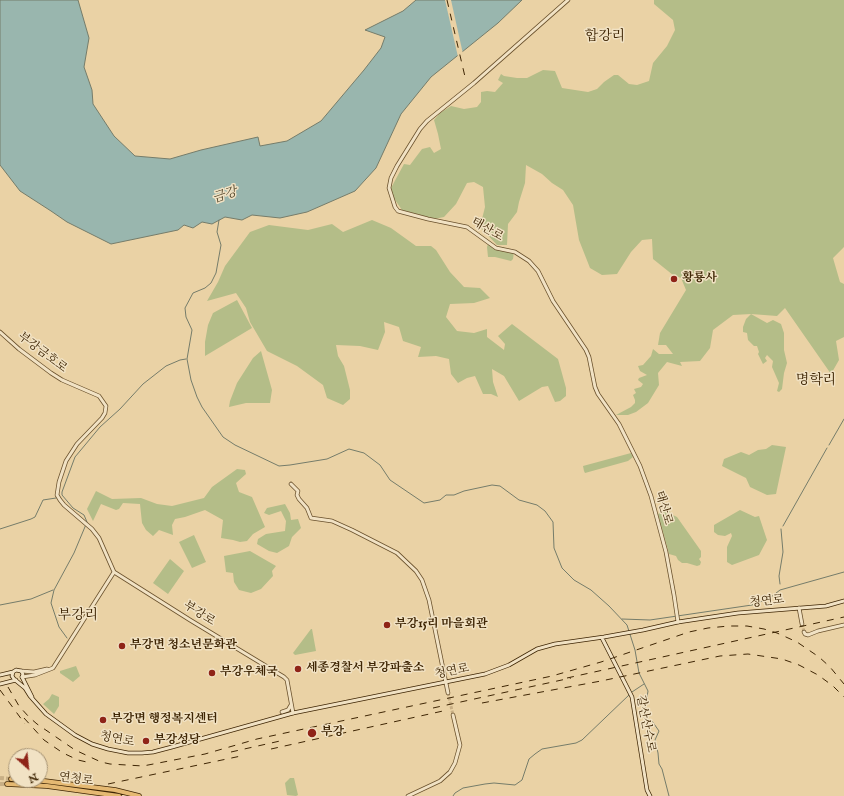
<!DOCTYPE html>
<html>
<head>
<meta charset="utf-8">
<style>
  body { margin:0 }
  #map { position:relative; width:844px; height:796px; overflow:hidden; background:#ead2a5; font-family:"IM FELL English",serif }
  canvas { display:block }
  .north { position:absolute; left:8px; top:748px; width:40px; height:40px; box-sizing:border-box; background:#f1e2c4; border:1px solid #a99677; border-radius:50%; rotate:153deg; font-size:11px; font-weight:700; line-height:16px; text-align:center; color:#3e2504 }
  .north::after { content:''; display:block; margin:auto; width:14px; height:18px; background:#8f2418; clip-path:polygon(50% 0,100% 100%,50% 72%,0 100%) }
</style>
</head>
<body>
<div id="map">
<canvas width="844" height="796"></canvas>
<div class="north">N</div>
</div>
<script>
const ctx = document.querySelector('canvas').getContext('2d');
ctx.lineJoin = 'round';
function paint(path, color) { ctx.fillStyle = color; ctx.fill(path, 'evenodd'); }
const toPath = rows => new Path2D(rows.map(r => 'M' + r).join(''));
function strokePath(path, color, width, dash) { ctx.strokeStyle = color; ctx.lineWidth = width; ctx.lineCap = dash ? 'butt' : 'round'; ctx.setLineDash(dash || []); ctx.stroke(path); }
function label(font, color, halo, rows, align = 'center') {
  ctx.font = font + ' "IM FELL English","Noto Serif KR",serif'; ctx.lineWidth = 3; ctx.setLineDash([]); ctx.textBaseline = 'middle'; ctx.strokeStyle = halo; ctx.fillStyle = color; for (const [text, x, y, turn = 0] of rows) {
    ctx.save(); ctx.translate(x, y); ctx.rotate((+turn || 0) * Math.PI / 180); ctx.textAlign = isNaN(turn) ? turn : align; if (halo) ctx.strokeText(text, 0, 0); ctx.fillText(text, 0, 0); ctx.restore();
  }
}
paint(toPath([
  [654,0,844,0,844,247,833,258,840,282,844,284,844,337,836,341,839,360,831,374,785,308,777,316,751,314,733,315,713,330,710,348,700,361,680,362,682,366,667,362,658,373,659,385,648,403,636,412,628,415,616,415,631,407,635,403,635,400,633,395,636,393,634,389,641,387,643,384,638,380,639,378,647,375,640,371,638,366,643,365,651,356,653,349,659,354,673,354,666,345,658,345,660,333,686,290,681,278,673,275,653,259,652,239,642,240,631,252,617,274,602,275,590,268,579,240,573,205,563,190,552,183,542,174,526,165,525,183,519,202,517,212,508,224,507,245,497,245,480,227,485,207,483,187,474,182,467,183,456,204,444,217,434,219,402,210,393,197,391,188,404,164,410,165,422,149,430,147,434,153,441,149,438,134,434,120,440,113,451,106,464,109,477,107,481,102,481,92,487,91,495,92,503,83,498,80,501,74,504,76,517,78,527,78,543,70,555,71,562,88,588,92,597,89,604,82,614,75,618,75,629,84,637,85,649,81,653,63,667,46,675,30,673,20,654,4],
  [372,220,391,228,416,246,431,246,436,250,450,272,464,287,480,288,490,298,474,303,450,304,446,317,457,331,474,333,487,329,487,337,504,350,505,344,498,336,512,324,558,359,566,388,566,396,560,401,555,402,548,386,542,387,519,401,504,376,492,369,493,382,498,397,491,394,483,394,475,376,467,378,458,383,451,374,449,359,436,356,418,357,421,347,403,341,399,327,384,322,385,332,378,350,360,346,336,345,338,356,344,366,350,390,350,399,343,405,327,398,323,385,297,366,267,351,250,322,246,308,236,293,207,301,218,282,225,266,250,232,269,225,308,230,332,224,343,232],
  [488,244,494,248,514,252,513,259,511,261,495,257,488,257,487,247],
  [237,300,252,328,205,356,205,342,208,325,213,313],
  [751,314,767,323,773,320,781,324,784,333,784,350,787,363,784,373,782,389,779,392,777,391,779,383,772,367,773,361,767,355,765,358,767,361,763,364,758,354,759,352,757,346,754,346,748,340,747,333,743,332,743,327,746,319],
  [261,351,272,390,270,403,246,403,229,407,230,401,237,383,253,358],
  [772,445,786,447,776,494,767,495,750,487,746,478,722,466,724,459,741,452,749,455,758,450,766,449],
  [631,453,633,457,628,461,585,473,584,471,583,466],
  [237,469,245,470,246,474,236,483,239,492,252,497,265,527,253,534,247,541,240,542,233,540,221,538,223,520,205,510,185,517,175,519,172,525,173,535,159,530,153,536,146,530,142,523,140,504,123,503,119,509,116,510,101,504,93,521,87,509,96,491,112,499,141,498,157,504,172,506,204,498,212,487],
  [285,504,290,513,291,520,298,519,301,528,292,537,289,546,277,553,269,551,257,544,258,539,266,534,285,531,286,521,281,511,269,515,264,513,267,508],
  [668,507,671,514,677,517,701,551,701,557,699,559,701,562,700,565,697,566,687,563,682,563,678,560,676,556,669,554,658,514],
  [740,510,755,517,759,516,767,540,759,555,732,565,727,562,727,547,732,536,731,533,725,536,718,535,714,532,714,525],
  [194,535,206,562,192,568,179,542],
  [250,551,276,566,272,571,273,576,261,589,251,593,239,590,234,582,233,573,226,572,224,556],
  [170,559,184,571,168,594,153,583],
  [311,629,312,629,316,651,295,655,293,653],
  [76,666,80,676,73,682,60,673,60,671],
  [52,694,59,697,59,706,54,714,43,704,49,699],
  [290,778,294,778,298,795,296,796,287,795,285,783]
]), '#b4bd88');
const water = toPath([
  [0,0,78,0,89,38,84,67,92,90,93,104,114,136,135,156,170,159,201,150,258,137,260,146,287,141,321,121,364,70,381,48,385,37,365,30,403,11,416,0,522,0,498,23,431,77,401,114,376,168,355,191,307,212,280,218,252,215,242,220,225,217,212,224,202,222,193,228,184,225,178,230,111,244,67,222,51,211,20,191,0,165,0,0]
]);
paint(water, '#99b6ae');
strokePath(water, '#757c6a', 1);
paint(toPath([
  [445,0,451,0,463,54,458,57]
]), '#ead2a5');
strokePath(toPath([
  [219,220,217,232,221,245,216,273,211,283,205,288,193,293,185,308,186,317,192,330,187,359,191,380,197,397,202,407,223,437,235,445,279,466,290,465,327,459,349,449,364,453,380,465,390,480,424,503,440,500,446,495,454,495,464,491,492,485,500,486,519,500,537,505,545,511,553,522,554,548,562,568,574,580,591,590,609,606,627,625,635,650,639,673,648,691,644,716,645,721,652,721,659,731,655,740,658,753,659,764,662,769,669,796],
  [829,445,844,419],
  [783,526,827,448],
  [0,529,31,519,35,517,43,500,56,498],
  [780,584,779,576,783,552,781,529],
  [0,605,31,599,53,590],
  [622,619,650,620,752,605,760,602,771,597,780,590,844,572],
  [67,638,59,627,51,603,54,590,74,553,87,522,84,515,73,508,62,495,62,492,75,457,100,427,120,409,143,384,166,366,180,360,186,359],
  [632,692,644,684],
  [453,796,455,793,463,788,485,784,494,783,515,785,522,780,529,759,535,754,542,749,576,743,582,740,629,695]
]), '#757c6a', 1);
strokePath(toPath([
  [802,624,804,632],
  [448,693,453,715]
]), '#c8af85', 3, [3, 1.5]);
strokePath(toPath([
  [0,778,11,779],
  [0,784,7,784]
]), '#c8af85', 4, [4, 2]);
const tertiary = toPath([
  [568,0,474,83,427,121,420,129,397,166,391,178,389,188,395,207,398,211,428,219,467,227,496,248,515,252,529,261,538,271,553,301,586,350,589,357,595,387,598,394,619,424,640,466,651,496,666,552,674,595,678,622],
  [0,332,19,349,51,373,62,380,99,396,106,406,105,413,102,418,77,444,66,461,59,482,57,495,60,500,64,505,92,529,99,538,114,572],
  [291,484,298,491,297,495,299,499,307,508,311,518,332,521,352,530,397,553,416,571,422,580,429,600,448,693],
  [114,572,190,620,284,677,287,680,293,713],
  [799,608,802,624],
  [804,632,805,634,808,635,818,631,844,625],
  [21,671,34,672,47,669],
  [22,677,35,675,53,668,114,572],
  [282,712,288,710,291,705],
  [408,796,440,781,450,772,455,763,460,745,453,715]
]);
const secondary = toPath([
  [602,638,632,697,647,790,650,796],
  [13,672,12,676,14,679,25,688,30,696,46,714,75,735,92,744,108,749,128,753,142,753,153,752,172,747,293,713,485,674,509,665,537,649,555,644,604,637,643,630,678,622,738,613,826,606,844,601],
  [0,675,13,672,16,670,21,671,23,674,22,677,32,697],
  [0,684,16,680]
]);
const trunk = toPath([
  [11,779,16,779],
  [36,780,115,790,139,796],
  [7,784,47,786,119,796]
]);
strokePath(tertiary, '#69502c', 4.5);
strokePath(secondary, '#3e2504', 4.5);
strokePath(trunk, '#3e2504', 5.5);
strokePath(tertiary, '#f1e2c4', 3);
strokePath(secondary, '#f1e2c4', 3);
strokePath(trunk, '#e5b972', 4);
strokePath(toPath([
  [447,0,466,81],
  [567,678,844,617],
  [8,687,19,706,29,717,37,724,75,750,101,762,110,764,143,766,205,754,257,739,552,676,601,662,689,632,708,628,729,626,747,626,764,629,777,633,797,642,819,657,830,667,844,684],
  [0,690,25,724],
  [482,703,601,681,720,656,748,654,782,659,799,665,818,675,833,686,844,697],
  [433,708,571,678],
  [24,718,44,740,63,753,78,760,91,763],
  [271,749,443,711],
  [231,752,280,741],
  [108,784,241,756]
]), '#3e2504', 1, [7, 7]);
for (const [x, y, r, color] of [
  [674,279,4,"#8f2418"],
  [387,625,4,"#8f2418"],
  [122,646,4,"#8f2418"],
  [298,669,4,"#8f2418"],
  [212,673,4,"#8f2418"],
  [103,720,4,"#8f2418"],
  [312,733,5,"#8f2418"],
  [146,741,4,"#8f2418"]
]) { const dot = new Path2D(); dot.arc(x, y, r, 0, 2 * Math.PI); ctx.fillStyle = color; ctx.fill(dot); strokePath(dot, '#f1e2c4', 1.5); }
label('12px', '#3e2504', '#f1e2c4', [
  ["태산로",487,230,30],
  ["부강금호로",42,353,37],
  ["태산로",663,508,74],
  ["청연로",767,602,-6],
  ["부강로",199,614,32],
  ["청연로",452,672,-11],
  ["갈산산수로",645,724,79],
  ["청연로",117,740,11],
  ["연청로",76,780,7]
]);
label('bold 12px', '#3e2504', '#f1e2c4', [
  ["황룡사",682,279],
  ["부강15리 마을회관",395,625],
  ["부강면 청소년문화관",130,646],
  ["세종경찰서 부강파출소",306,669],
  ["부강우체국",220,673],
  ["부강면 행정복지센터",111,720],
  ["부강",321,733],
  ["부강성당",154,741]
], 'left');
label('italic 13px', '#55492e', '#f1e2c4', [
  ["금강",225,196,-18]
]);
label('14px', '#3e2504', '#f1e2c4', [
  ["합강리",605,37],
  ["명학리",816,381],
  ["부강리",78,616]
]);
</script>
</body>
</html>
